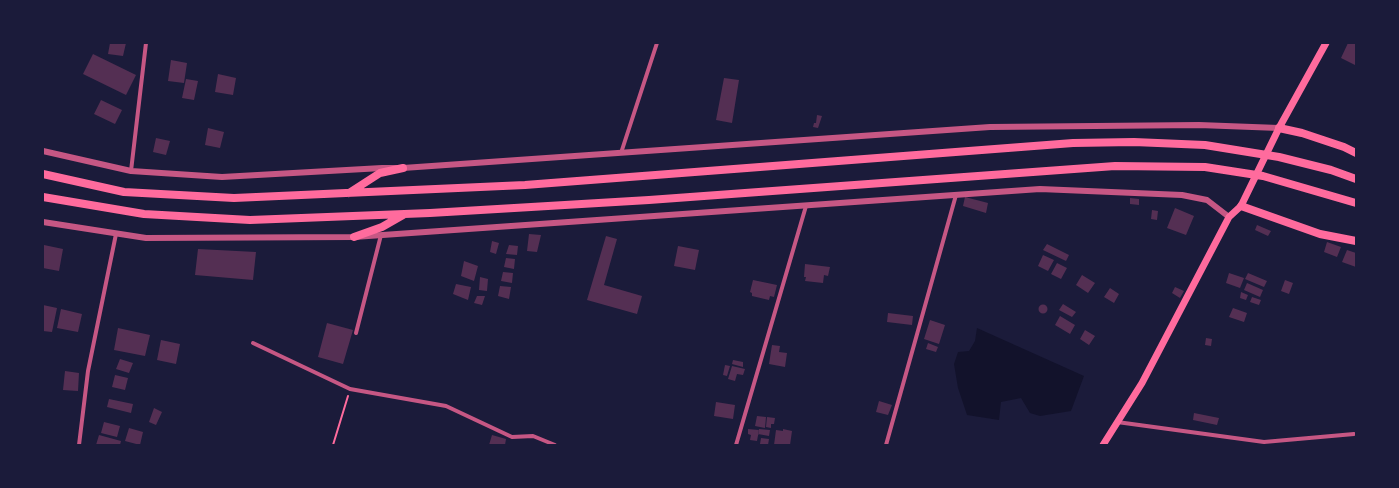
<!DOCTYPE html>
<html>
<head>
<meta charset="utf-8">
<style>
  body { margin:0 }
  #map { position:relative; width:1399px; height:488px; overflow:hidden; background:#1b1b3a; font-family:Cabin,sans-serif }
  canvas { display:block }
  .frame { position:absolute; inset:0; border:44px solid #1b1b3a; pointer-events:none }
</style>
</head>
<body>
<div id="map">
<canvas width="1399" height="488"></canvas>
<div class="frame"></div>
</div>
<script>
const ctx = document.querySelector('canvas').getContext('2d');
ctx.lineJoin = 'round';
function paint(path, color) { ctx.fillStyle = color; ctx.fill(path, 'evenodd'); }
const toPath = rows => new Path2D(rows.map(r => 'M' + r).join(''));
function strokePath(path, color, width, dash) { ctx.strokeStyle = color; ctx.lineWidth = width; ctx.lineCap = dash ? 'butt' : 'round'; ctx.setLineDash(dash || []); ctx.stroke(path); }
paint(toPath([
  [977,328,1084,376,1071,411,1040,416,1030,413,1021,398,1001,402,999,420,967,415,958,388,954,364,958,352,969,351,975,341]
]), '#12122b');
paint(toPath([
  [110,43,126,43,123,56,108,54],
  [1348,43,1356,43,1355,65,1341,58],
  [93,54,136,75,126,95,83,74],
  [171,60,187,63,184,83,168,81],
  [218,74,236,78,233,95,215,92],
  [724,78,739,80,732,123,716,120],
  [186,79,198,81,194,100,182,98],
  [101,100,122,110,115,124,94,114],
  [817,115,822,116,818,128,813,127,814,123,816,123],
  [208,128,224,132,220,148,205,145],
  [156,138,170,141,166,155,153,152],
  [965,197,988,203,986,213,963,206],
  [1130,198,1139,199,1139,205,1130,204],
  [1175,208,1194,216,1186,235,1167,228],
  [1152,210,1158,211,1157,220,1151,219],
  [1257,225,1271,231,1268,236,1255,230],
  [529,234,541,235,537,252,527,251],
  [606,236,617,239,604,285,642,296,637,314,587,300],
  [492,241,499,243,496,254,490,252],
  [1327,242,1341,247,1337,257,1324,252],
  [1047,244,1069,255,1066,261,1043,250],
  [44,245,63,249,59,271,43,268],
  [509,245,518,246,517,255,506,254],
  [678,246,699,250,695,270,674,266],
  [198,249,256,252,253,280,195,275],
  [1347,250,1356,253,1356,267,1342,262],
  [1043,255,1054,260,1048,271,1038,266],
  [506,258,515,259,514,269,504,267],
  [464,261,478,266,474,281,461,276],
  [1057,263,1067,268,1061,279,1051,274],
  [805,264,830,267,828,276,824,275,823,283,805,281,806,277,804,277],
  [503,272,513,273,512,283,501,281],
  [1229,273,1244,278,1240,288,1226,283],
  [1248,273,1267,281,1264,287,1245,279],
  [1082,275,1095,283,1088,293,1076,285],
  [480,277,488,279,487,291,479,290],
  [753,280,777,285,774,297,770,296,769,300,752,296,752,293,750,292],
  [1285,280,1293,283,1289,294,1281,291],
  [1247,283,1263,290,1260,297,1244,290],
  [456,284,471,287,468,300,453,294],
  [500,286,511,287,509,299,498,296],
  [1175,287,1184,291,1180,298,1172,293],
  [1110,288,1119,294,1114,303,1104,297],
  [1241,292,1248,295,1246,300,1240,298],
  [477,296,485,296,482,305,474,303],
  [1252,297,1261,300,1259,305,1250,302],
  [1063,304,1076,312,1072,317,1059,310],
  '1038.5 309a4.5 4.5 0 1 1 9 0a4.5 4.5 0 1 1-9 0Z',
  [43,305,57,308,52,332,43,331],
  [1233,308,1247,313,1244,322,1229,317],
  [61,309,82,314,78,332,57,328],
  [888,313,913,316,912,325,887,322],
  [1060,316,1075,325,1070,334,1055,325],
  [930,320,945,325,939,344,924,339],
  [327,323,353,330,343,364,318,357],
  [118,328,150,335,145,356,114,350],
  [1085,330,1095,336,1089,345,1080,339],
  [1206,338,1212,339,1211,346,1205,345],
  [161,340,180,344,176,364,157,360],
  [928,343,938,347,936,352,926,349],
  [772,345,780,346,779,352,787,353,785,367,769,364],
  [120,359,133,363,129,373,116,369],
  [733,360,743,362,743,367,732,364],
  [725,365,730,366,727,376,723,375],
  [732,366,745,369,743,375,737,374,735,381,728,379],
  [65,371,79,373,78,391,63,390],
  [115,375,128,378,125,390,112,387],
  [109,399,133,404,131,413,107,407],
  [879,401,892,405,888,415,876,412],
  [716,402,735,405,733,419,714,416],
  [154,408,162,412,156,425,149,422],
  [1194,413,1219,418,1217,425,1193,420],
  [757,416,766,417,765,428,755,426],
  [767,417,775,418,774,424,771,424,771,428,766,427],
  [104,422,120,426,117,437,101,433],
  [129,428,143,432,140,445,125,441],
  [748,429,759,430,757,441,750,440,751,435,748,434],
  [759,429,770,430,769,436,758,434],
  [783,429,792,431,790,445,774,445,776,430,783,431],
  [99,435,121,441,120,445,96,445],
  [492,435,506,439,505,445,489,445],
  [761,438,769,439,768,445,760,444]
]), '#542f53');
strokePath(toPath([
  [333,445,348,396]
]), '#ff6b9d', 2);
strokePath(toPath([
  [621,153,657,43],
  [131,171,146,43],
  [356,333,381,235],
  [253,343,350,389,446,406,512,437,533,436,555,445],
  [1117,422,1264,442,1354,434],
  [79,445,88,371,116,234],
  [736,445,806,206],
  [886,445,956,195]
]), '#c65784', 4);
strokePath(toPath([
  [43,151,131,171,222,177,382,168,403,168,990,127,1199,125,1279,128],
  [43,222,146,238,354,237,1040,189,1182,195,1207,200,1229,217]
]), '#c65784', 6);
strokePath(toPath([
  [1103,445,1142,383,1229,217,1241,206,1279,128,1326,43]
]), '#ff6b9d', 7);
strokePath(toPath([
  [1279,128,1302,133,1344,147,1356,153],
  [43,174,124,192,234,198,525,185,1073,143,1134,142,1205,145,1279,157,1331,170,1356,179],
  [349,193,380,173,403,168],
  [43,197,144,214,250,220,430,213,649,200,1115,166,1205,167,1263,176,1356,203],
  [1241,206,1320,234,1356,241],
  [354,237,382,227,403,215]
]), '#ff6b9d', 8);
</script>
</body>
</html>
